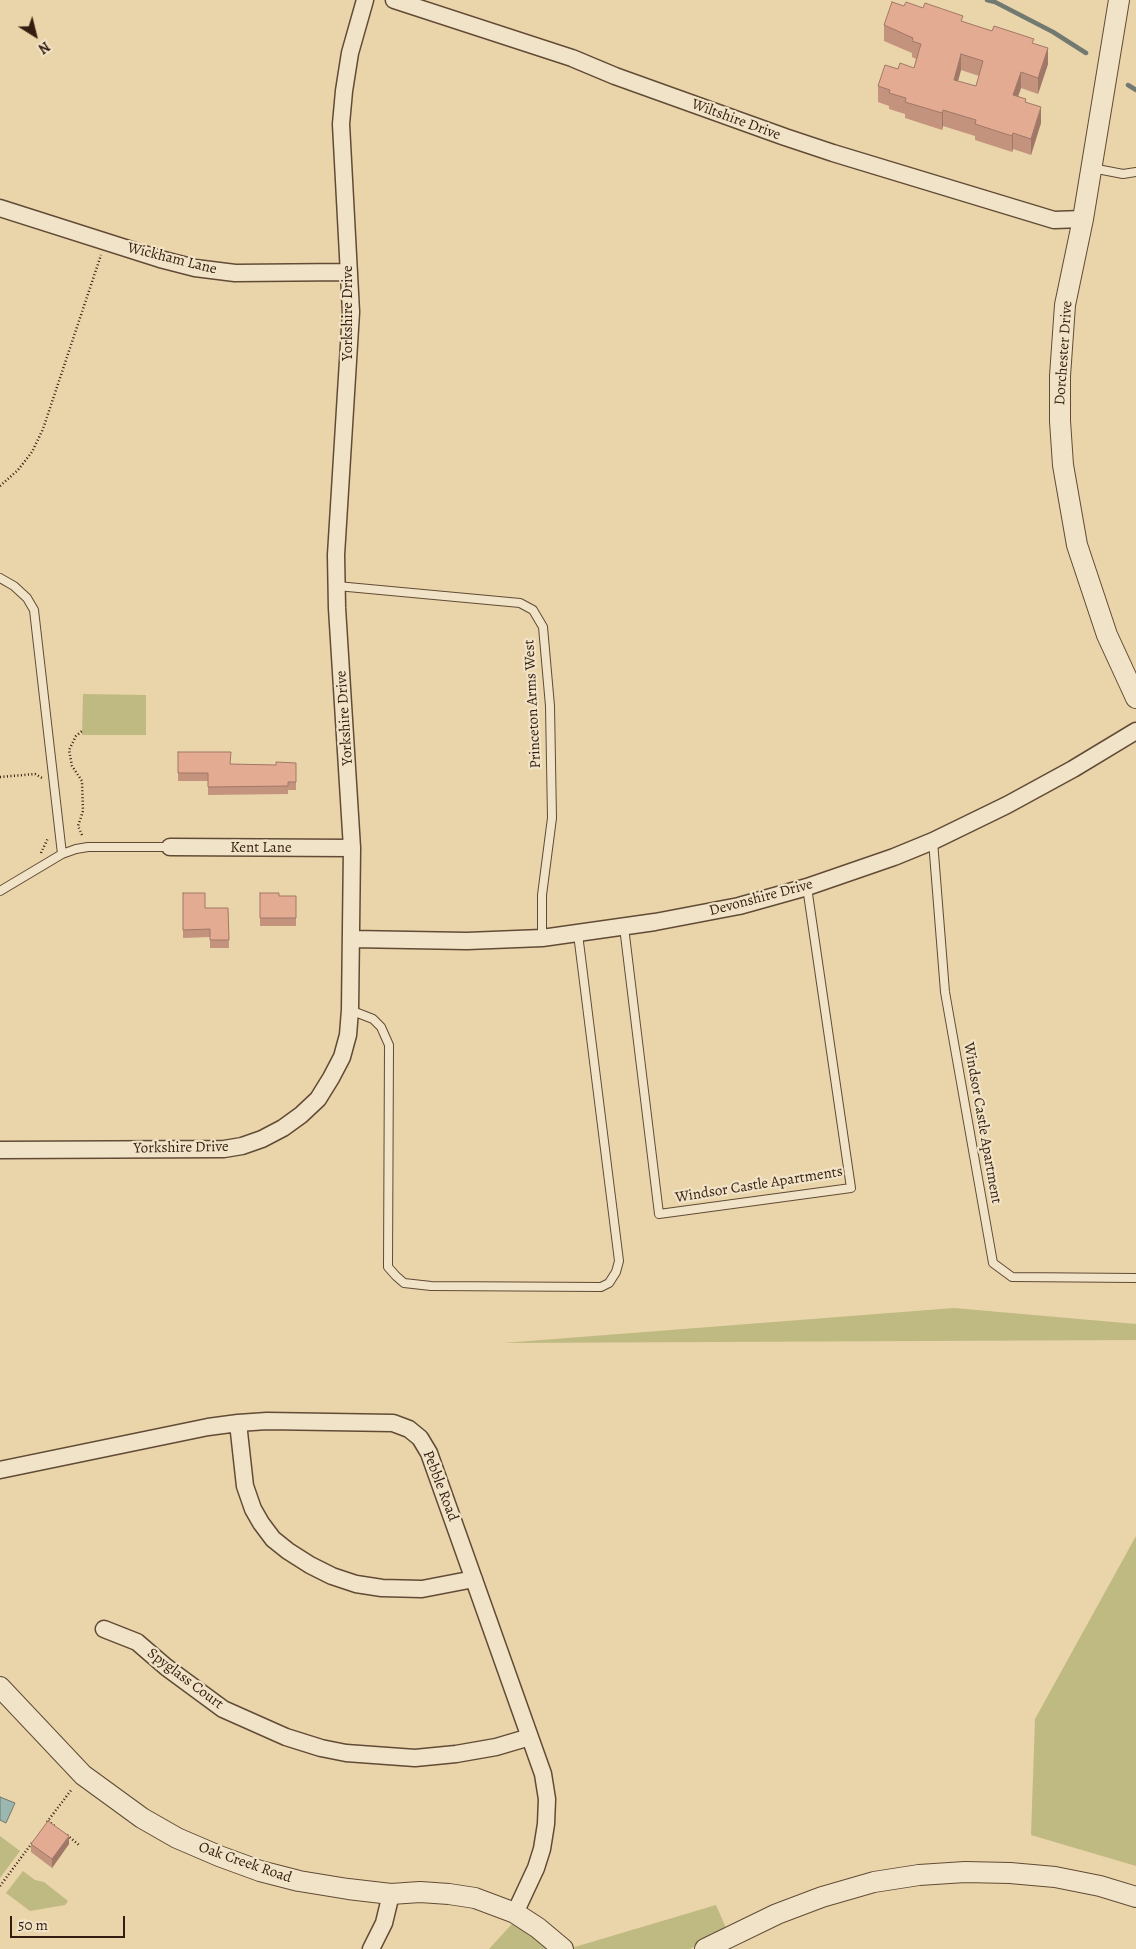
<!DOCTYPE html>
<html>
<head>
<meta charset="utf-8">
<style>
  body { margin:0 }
  #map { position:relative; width:1136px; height:1949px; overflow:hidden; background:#ead4a9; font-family:Alegreya,serif }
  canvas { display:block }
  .north { position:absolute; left:10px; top:10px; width:50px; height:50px; -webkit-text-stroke:4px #f1e3c7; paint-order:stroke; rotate:144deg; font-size:14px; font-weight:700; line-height:20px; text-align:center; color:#331d10 }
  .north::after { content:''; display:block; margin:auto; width:18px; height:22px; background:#331d10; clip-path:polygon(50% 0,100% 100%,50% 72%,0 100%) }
  .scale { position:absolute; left:10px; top:1916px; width:115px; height:22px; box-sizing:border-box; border:2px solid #331d10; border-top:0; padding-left:6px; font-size:15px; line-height:18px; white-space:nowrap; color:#331d10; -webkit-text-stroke:4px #f1e3c7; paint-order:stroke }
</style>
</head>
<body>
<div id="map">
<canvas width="1136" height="1949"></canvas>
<div class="north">N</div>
<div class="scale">50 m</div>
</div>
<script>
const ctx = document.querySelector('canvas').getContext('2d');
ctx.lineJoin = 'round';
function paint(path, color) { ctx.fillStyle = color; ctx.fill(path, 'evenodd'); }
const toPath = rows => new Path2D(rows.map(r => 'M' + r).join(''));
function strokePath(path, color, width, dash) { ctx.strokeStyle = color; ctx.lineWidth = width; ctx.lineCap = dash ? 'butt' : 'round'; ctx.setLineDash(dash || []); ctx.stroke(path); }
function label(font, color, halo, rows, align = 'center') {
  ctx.font = font + ' Alegreya,serif'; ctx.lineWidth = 4.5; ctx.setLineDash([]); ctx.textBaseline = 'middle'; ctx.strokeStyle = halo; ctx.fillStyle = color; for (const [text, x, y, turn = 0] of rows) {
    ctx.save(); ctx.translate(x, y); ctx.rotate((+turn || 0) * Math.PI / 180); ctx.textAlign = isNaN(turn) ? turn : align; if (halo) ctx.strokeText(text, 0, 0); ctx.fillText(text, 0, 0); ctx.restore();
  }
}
paint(toPath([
  [83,694,146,695,146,735,82,735],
  [954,1308,1136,1324,1136,1340,503,1343],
  [1136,1536,1136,1866,1031,1835,1035,1719],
  [0,1836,20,1851,0,1878],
  [23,1871,35,1880,44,1882,68,1901,65,1905,30,1911,6,1893],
  [716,1905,726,1928,690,1949,568,1949],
  [521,1914,559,1949,489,1949]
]), '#bfba82');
const water = toPath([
  [0,1797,15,1803,6,1823,0,1820,0,1797]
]);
paint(water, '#9ab7b0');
strokePath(water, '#717970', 1);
strokePath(toPath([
  [987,0,995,2,1053,32,1086,53],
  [1128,85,1136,90]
]), '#717970', 4.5);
const service = toPath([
  [1092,168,1123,174,1136,172],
  [0,578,14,586,27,598,34,610,62,854],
  [337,586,520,603,533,610,543,627,550,706,552,818,542,895,542,938],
  [933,841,945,992,993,1263,1012,1277,1136,1278],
  [0,891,62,854,76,849,88,847,170,847],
  [624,927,659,1214,851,1188,807,887],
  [350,1010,373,1019,381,1027,389,1045,388,1267,396,1276,404,1283,431,1286,601,1287,609,1283,616,1272,619,1261,578,934]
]);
const minor = toPath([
  [394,0,572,58,615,76,785,137,833,153,1054,220,1083,219],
  [0,208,160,259,195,268,235,273,349,272],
  [170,847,352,848],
  [352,939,467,941,542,938,655,922,739,906,807,887,894,857,933,841,1007,805,1073,769,1136,731],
  [0,1150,224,1149,242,1146,262,1139,283,1128,301,1115,318,1099,331,1078,342,1057,348,1035,350,1010,352,848,337,608,336,555,351,312,341,124,344,91,350,53,365,0],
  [238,1423,245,1486,253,1509,261,1523,273,1539,288,1551,310,1565,332,1576,356,1584,382,1588,422,1589,474,1579],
  [0,1470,208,1427,238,1423,267,1421,393,1423,409,1429,420,1438,429,1453,543,1774,547,1799,546,1824,542,1849,536,1868,515,1913],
  [104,1629,137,1642,166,1667,223,1709,286,1737,321,1748,346,1753,415,1758,456,1754,496,1747,530,1737],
  [371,1949,384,1923,391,1894]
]);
const tertiary = toPath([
  [1119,0,1083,219,1065,305,1060,376,1060,421,1063,465,1077,545,1107,635,1136,698],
  [0,1687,83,1775,142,1818,177,1838,219,1856,260,1871,299,1881,348,1889,391,1894,420,1892,449,1894,475,1898,515,1913,538,1928,563,1949],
  [705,1949,777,1914,822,1897,874,1882,919,1875,965,1872,1010,1873,1055,1877,1100,1886,1136,1897]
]);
strokePath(service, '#614b36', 10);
strokePath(minor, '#614b36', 19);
strokePath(tertiary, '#614b36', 22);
strokePath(toPath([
  [0,486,18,470,32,452,43,429,101,255],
  [0,777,35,774,42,778],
  [82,835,78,826,83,811,82,781,72,766,69,750,76,736,82,731],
  [41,853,48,838],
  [48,1821,56,1827],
  [47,1822,72,1789],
  [67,1835,79,1845],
  [0,1886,32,1843]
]), '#331d10', 2.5, [1, 2.5]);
strokePath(service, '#f1e3c7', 8);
strokePath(minor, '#f1e3c7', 16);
strokePath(tertiary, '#f1e3c7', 20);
paint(toPath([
  [904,6,963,22,1034,44,1048,64,1038,94,1021,88,1018,96,1026,102,1041,123,1031,155,1013,149,1012,152,975,140,975,136,943,126,942,130,905,118,905,114,889,109,889,106,878,102,878,86,898,69,914,68,916,59,912,57,912,53,884,41,884,25],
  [961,70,979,76,976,86,958,81],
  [178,752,231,764,276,765,296,763,296,790,288,790,288,794,208,795,208,781,178,781],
  [183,893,205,908,228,908,229,948,210,948,210,937,183,938],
  [260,893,279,896,296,896,296,926,260,926],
  [31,1844,69,1844,52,1868,31,1852]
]), '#c4937e');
paint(toPath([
  [1048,48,1048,64,1038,94,1038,78],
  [961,54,961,70,954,96,954,80],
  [1021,72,1021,88,1013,111,1013,95],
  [1041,107,1041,123,1031,155,1031,139],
  [943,110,943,126,942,130,942,113],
  [1013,133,1013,149,1012,152,1012,136],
  [69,1836,69,1844,52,1868,52,1859]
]), '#a07867');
const building = toPath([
  [892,2,904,6,906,2,923,8,925,3,963,16,961,21,992,31,994,26,1034,39,1032,43,1048,48,1038,78,1021,72,1013,95,1026,99,1025,102,1041,107,1031,139,1013,133,1012,136,975,124,976,120,943,110,942,113,905,102,906,98,889,93,890,90,878,86,885,65,898,69,900,63,914,68,921,44,912,41,913,38,884,25,892,2],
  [961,54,983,61,976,86,954,80,961,54],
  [178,752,231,752,230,764,276,765,276,762,296,763,296,782,288,782,288,786,208,787,208,773,178,773,178,752],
  [183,893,205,893,205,908,228,908,229,940,210,940,210,929,183,930,183,893],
  [260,893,279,893,279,896,296,896,296,918,260,918,260,893],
  [48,1821,69,1836,52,1859,31,1844,48,1821]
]);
paint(building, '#e4ab93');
strokePath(building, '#a07867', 1);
label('15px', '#331d10', '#f1e3c7', [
  ["Wiltshire Drive",736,120,20],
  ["Wickham Lane",172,259,14],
  ["Yorkshire Drive",348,313,-90],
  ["Dorchester Drive",1064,353,-86],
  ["Princeton Arms West",533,704,-93],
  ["Yorkshire Drive",345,718,-94],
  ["Kent Lane",261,848],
  ["Devonshire Drive",761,898,-15],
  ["Windsor Castle Apartment",982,1123,80],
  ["Yorkshire Drive",181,1148,-1],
  ["Windsor Castle Apartments",759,1185,-9],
  ["Pebble Road",440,1486,69],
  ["Spyglass Court",185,1679,37],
  ["Oak Creek Road",245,1863,19]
]);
</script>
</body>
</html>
